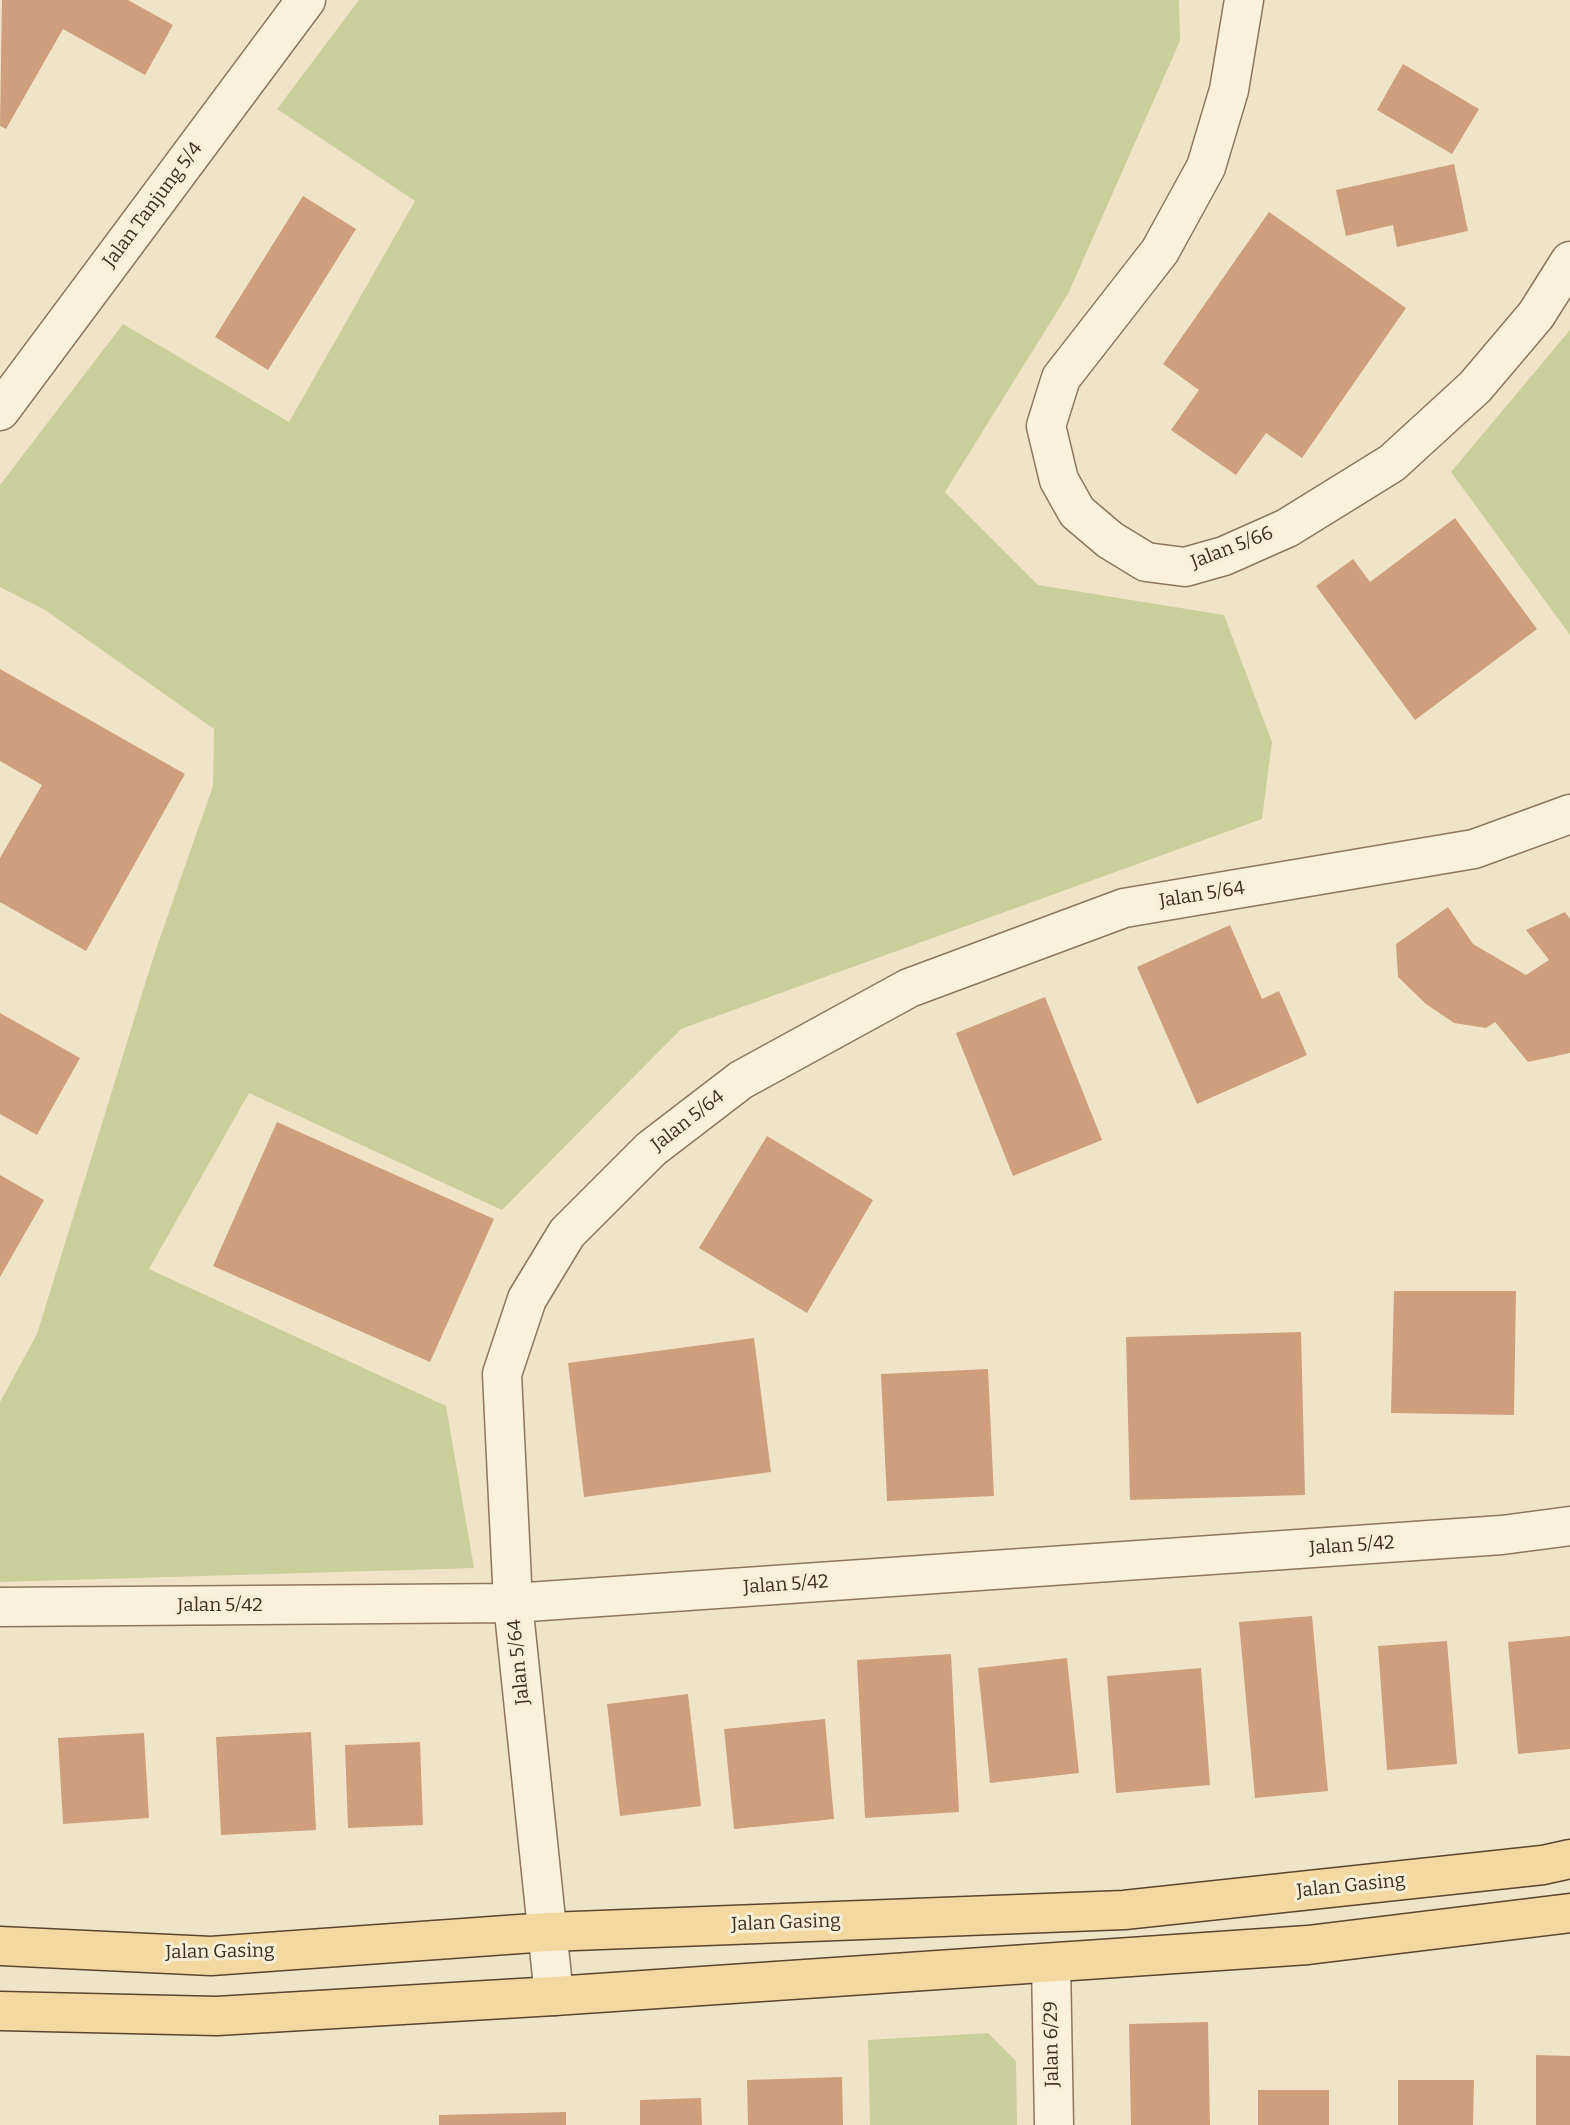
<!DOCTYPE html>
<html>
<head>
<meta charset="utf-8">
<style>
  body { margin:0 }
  canvas { display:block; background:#f0e4c8 }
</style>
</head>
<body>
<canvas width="1570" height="2125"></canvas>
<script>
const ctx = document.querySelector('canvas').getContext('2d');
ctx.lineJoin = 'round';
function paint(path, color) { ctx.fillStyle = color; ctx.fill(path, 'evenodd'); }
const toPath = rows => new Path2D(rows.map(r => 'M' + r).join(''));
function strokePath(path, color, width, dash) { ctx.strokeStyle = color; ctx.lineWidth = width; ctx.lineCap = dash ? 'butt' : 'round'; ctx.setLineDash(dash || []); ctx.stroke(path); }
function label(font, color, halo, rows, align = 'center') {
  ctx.font = font + ' Bitter,serif'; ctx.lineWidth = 6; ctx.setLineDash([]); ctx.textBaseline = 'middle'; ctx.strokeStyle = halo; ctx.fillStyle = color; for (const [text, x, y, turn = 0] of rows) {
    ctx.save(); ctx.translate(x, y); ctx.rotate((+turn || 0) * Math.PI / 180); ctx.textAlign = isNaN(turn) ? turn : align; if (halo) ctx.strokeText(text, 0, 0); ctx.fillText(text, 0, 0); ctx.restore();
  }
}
paint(toPath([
  [359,0,1179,0,1180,41,1068,294,945,492,1038,585,1224,615,1272,742,1262,819,681,1029,502,1210,249,1093,149,1269,446,1406,474,1568,0,1582,0,1402,37,1334,154,955,213,786,214,729,45,610,0,587,0,485,123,324,289,422,415,201,277,109],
  [1570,330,1570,635,1451,472],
  [988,2033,1016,2061,1017,2125,870,2125,868,2040]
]), '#c9cf9b');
paint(toPath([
  [2,0,128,0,173,25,145,75,63,29,6,129,0,126],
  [1403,64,1479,109,1452,154,1377,110],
  [1454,164,1468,231,1397,247,1393,225,1346,236,1336,190],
  [303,196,356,229,268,370,215,337],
  [1269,212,1406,308,1302,458,1266,433,1236,475,1171,430,1199,390,1163,364],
  [1455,518,1537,629,1415,720,1316,586,1353,559,1370,582],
  [0,669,185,774,86,951,0,902,0,858,42,785,0,761],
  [1448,907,1473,944,1526,975,1549,960,1526,930,1565,912,1570,919,1570,1053,1528,1062,1495,1022,1486,1028,1454,1023,1426,1004,1398,977,1396,944],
  [1230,925,1262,999,1279,991,1307,1055,1197,1104,1137,967],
  [1045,997,1102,1140,1013,1176,956,1033],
  [0,1013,80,1058,37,1135,0,1114],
  [277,1122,494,1219,430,1362,213,1266],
  [767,1136,873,1200,807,1313,699,1248],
  [0,1175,44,1200,0,1277],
  [1394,1291,1516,1291,1514,1415,1391,1413],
  [1301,1332,1305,1495,1130,1500,1126,1337],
  [754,1338,771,1472,584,1497,568,1363],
  [988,1369,994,1496,887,1501,881,1374],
  [1312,1616,1328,1791,1255,1798,1239,1622],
  [1570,1636,1570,1749,1518,1754,1508,1642],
  [1447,1641,1457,1764,1387,1770,1378,1646],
  [951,1654,959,1812,865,1818,857,1660],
  [1067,1658,1079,1773,990,1783,978,1668],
  [1201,1668,1210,1785,1116,1793,1107,1676],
  [688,1694,701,1806,620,1816,607,1704],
  [825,1719,834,1819,734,1829,724,1729],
  [311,1732,316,1830,221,1835,216,1737],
  [144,1733,149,1818,63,1824,58,1738],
  [420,1742,423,1825,348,1828,345,1745],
  [1208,2022,1210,2125,1131,2125,1129,2024],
  [1536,2055,1570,2056,1570,2125,1536,2125],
  [842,2077,843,2125,748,2125,747,2080],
  [1398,2080,1474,2080,1473,2125,1398,2125],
  [1258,2090,1329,2090,1329,2125,1258,2125],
  [701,2098,702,2125,640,2125,640,2100],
  [566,2112,566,2125,439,2125,439,2115]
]), '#cf9f7d');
const minor = toPath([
  [1244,0,1229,90,1206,167,1160,251,1061,378,1046,426,1059,480,1077,512,1110,540,1146,562,1185,567,1224,556,1287,528,1392,463,1475,387,1536,315,1570,261],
  [0,411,306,0],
  [0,1607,513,1603,1502,1535,1570,1526],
  [1051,1963,1054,2125],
  [554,1996,513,1603,502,1374,527,1299,567,1233,651,1149,741,1080,909,988,1124,908,1474,849,1570,814]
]);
const major = toPath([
  [0,1946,211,1956,548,1932,1124,1910,1543,1865,1570,1859],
  [0,2011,217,2016,554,1996,1308,1945,1570,1913]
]);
strokePath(minor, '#8d765c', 41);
strokePath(major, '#5b4430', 41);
strokePath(minor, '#faf1dc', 38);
strokePath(major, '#f3d9a0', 38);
label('19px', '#3d2e20', '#f7eed8', [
  ["Jalan Tanjung 5/4",153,205,-53],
  ["Jalan 5/66",1232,548,-21],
  ["Jalan 5/64",1202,895,-9],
  ["Jalan 5/64",688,1121,-38],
  ["Jalan 5/42",1352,1546,-4],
  ["Jalan 5/42",786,1585,-4],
  ["Jalan 5/42",220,1606],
  ["Jalan 5/64",519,1662,-96],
  ["Jalan Gasing",1351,1886,-6],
  ["Jalan Gasing",786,1923,-2],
  ["Jalan Gasing",220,1952,-1],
  ["Jalan 6/29",1052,2044,-91]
]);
</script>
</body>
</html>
